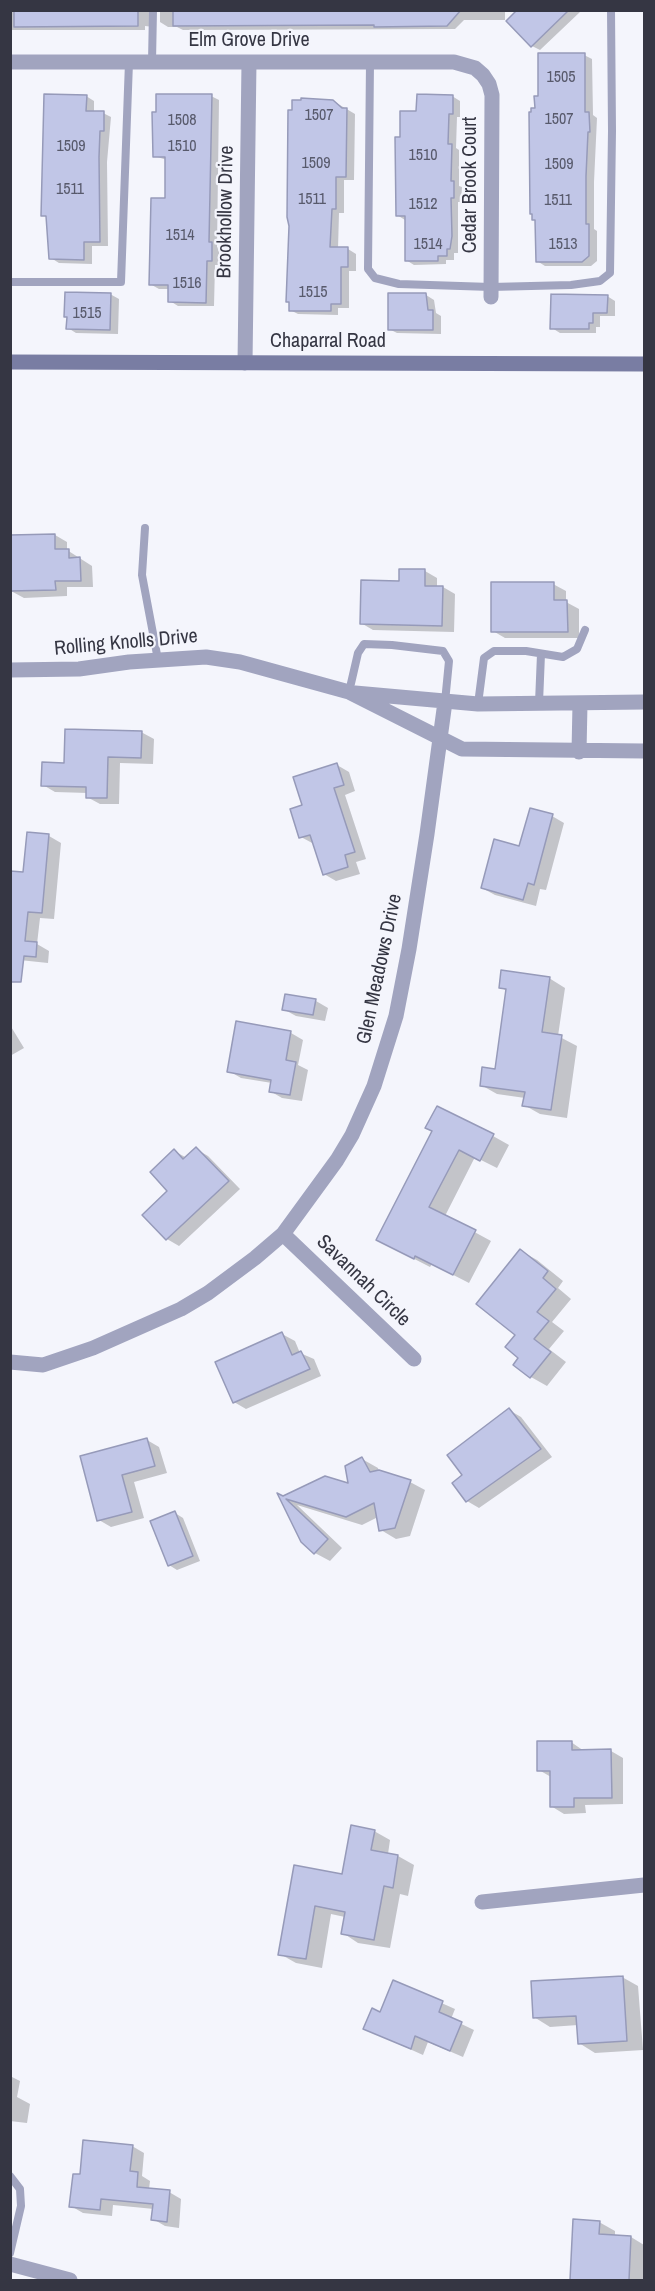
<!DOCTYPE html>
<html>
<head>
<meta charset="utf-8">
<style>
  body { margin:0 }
  #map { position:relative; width:655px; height:2291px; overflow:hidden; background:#f4f5fc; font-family:"Archivo Narrow",sans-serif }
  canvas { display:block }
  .frame { position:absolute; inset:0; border:12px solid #353643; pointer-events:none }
</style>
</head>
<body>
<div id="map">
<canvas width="655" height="2291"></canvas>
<div class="frame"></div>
</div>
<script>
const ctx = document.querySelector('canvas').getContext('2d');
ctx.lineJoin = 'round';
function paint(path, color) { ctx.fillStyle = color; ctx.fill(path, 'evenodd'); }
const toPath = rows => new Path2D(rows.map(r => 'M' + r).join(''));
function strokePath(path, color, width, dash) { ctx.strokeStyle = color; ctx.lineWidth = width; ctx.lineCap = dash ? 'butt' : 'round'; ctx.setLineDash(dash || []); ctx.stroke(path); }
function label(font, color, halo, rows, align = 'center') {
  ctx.font = font + ' "Archivo Narrow",sans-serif'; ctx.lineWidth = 4.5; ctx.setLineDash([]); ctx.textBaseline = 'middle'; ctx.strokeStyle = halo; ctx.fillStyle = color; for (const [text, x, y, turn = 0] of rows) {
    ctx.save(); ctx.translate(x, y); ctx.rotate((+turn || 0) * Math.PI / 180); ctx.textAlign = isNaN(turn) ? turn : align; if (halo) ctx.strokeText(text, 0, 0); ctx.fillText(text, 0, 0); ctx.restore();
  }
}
paint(toPath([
  [10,10,157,10,155,12,154,27,145,26,145,30,10,30],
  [160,10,505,10,505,20,464,20,455,29,183,30,177,27,168,27,160,22],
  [519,10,579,10,580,12,540,50,532,46],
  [584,55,592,59,593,115,597,118,594,182,594,229,597,231,597,261,591,266,545,266,537,261,536,109,539,98],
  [86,96,94,101,94,113,103,113,111,117,107,162,108,246,92,246,92,264,59,263,51,258,48,218,43,215],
  [211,96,219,100,217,247,219,249,219,265,215,265,214,306,178,306,170,301,170,289,159,289,150,284,167,199,167,160,154,156],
  [452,96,460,101,460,117,457,117,456,148,459,150,459,186,462,187,461,202,458,202,458,253,454,253,454,260,446,260,446,264,414,265,406,260,405,220,397,215,401,139,418,113],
  [333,101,355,114,354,180,344,180,344,213,339,213,338,249,348,249,356,254,356,271,349,271,349,308,338,308,338,315,298,314,290,310,290,303,287,302],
  [110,294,119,299,118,334,76,333,68,328,68,318,66,316],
  [426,295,434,300,436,313,441,316,441,334,397,333,389,329],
  [607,296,615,301,615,316,600,316,600,327,596,327,596,333,560,333,552,328],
  [55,535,67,542,67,550,92,566,93,587,67,587,67,596,24,598,11,591],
  [401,570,425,571,437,578,437,587,443,587,455,594,454,632,373,630,361,623,401,583],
  [553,584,566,591,566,602,579,609,579,638,505,638,493,631],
  [141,732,154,739,153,764,120,763,119,804,100,804,87,797,88,793,55,792,43,785,66,764],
  [337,765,349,772,355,791,345,795,366,859,356,862,360,874,336,881,324,874,314,844,301,837,304,806],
  [552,816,564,823,546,890,540,889,536,906,495,895,482,888],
  [49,836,61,843,54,919,40,918,37,944,49,951,48,963,10,959,24,873],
  [549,978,565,988,558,1036,577,1046,567,1118,540,1114,524,1105,525,1098,497,1094,481,1085,496,1070,507,991,500,987],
  [316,1001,328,1008,325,1021,296,1016,283,1009],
  [237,1023,291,1033,303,1040,298,1065,308,1070,302,1101,282,1098,270,1091,272,1083,241,1078,229,1071],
  [10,1025,24,1048,10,1056],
  [433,1131,493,1136,509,1145,497,1168,475,1157,445,1216,491,1241,469,1283,432,1264,430,1267,393,1248],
  [196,1149,208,1156,240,1189,179,1246,167,1239,144,1215,170,1191,174,1151,187,1158],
  [521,1251,537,1260,563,1281,558,1288,571,1299,552,1322,564,1331,549,1349,566,1362,547,1386,531,1377,520,1358,517,1335],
  [282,1334,295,1341,300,1353,314,1359,321,1376,246,1409,234,1402],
  [509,1410,521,1417,552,1457,479,1508,467,1501,454,1483,464,1475],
  [147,1440,159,1447,167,1473,134,1482,144,1518,111,1527,99,1520,81,1458],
  [362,1459,378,1468,379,1472,410,1482,425,1490,410,1536,396,1539,381,1530,378,1517,362,1525,297,1505,342,1548,330,1561,315,1553,283,1498,350,1486],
  [175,1513,183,1518,200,1561,177,1570,169,1565],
  [571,1742,584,1751,611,1751,623,1758,623,1804,585,1805,586,1813,564,1814,551,1806,551,1777,539,1770],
  [374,1831,390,1840,388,1854,398,1856,414,1865,408,1896,400,1894,390,1948,358,1943,343,1933,345,1917,331,1914,322,1968,296,1963,280,1954,295,1867,343,1875],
  [622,1977,638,1986,643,2050,595,2053,579,2043,578,2025,550,2027,534,2017],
  [394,1982,455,2009,451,2019,474,2030,463,2057,428,2042,423,2055,365,2029,381,2013],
  [10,2076,20,2081,17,2097,30,2104,27,2123,10,2121],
  [132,2146,144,2153,142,2176,150,2181,149,2189,169,2192,181,2199,179,2228,165,2226,153,2219,154,2209,113,2205,112,2216,83,2213,71,2206,81,2176],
  [575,2221,599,2222,615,2231,615,2236,631,2237,644,2245,644,2280,572,2280]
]), '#0003');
const building = toPath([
  [14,10,138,10,138,26,14,27,14,10],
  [173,10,461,10,447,26,374,27,374,25,173,26,173,10],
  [517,10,569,10,531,47,506,21,517,10],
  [538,53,585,53,585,112,589,112,590,132,588,132,586,176,586,224,589,224,589,256,582,262,536,262,535,220,532,220,532,214,530,214,529,112,531,112,531,108,535,108,534,96,538,96,538,53],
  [44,94,87,95,86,111,104,111,104,131,100,131,99,157,100,242,84,242,84,260,49,259,46,216,41,216,44,94],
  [156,94,212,94,209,242,212,242,212,261,207,261,206,303,168,302,168,285,149,285,151,198,165,198,165,157,153,157,152,112,156,112,156,94],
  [417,94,453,95,453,114,449,114,448,144,452,144,451,181,454,181,454,198,451,198,452,236,450,249,447,249,447,256,438,256,438,261,405,261,405,216,396,216,395,137,400,137,400,111,416,111,417,94],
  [301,98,333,100,342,108,347,108,346,177,336,177,336,209,332,209,330,247,348,247,348,267,341,267,341,304,331,304,331,311,289,311,289,302,286,302,289,226,287,217,288,110,292,110,292,100,301,100,301,98],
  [65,292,111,293,110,330,66,329,67,317,64,317,65,292],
  [388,293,426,293,428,310,433,310,433,330,388,330,388,293],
  [551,294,608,295,607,313,593,313,593,323,589,323,589,329,550,329,551,294],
  [55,534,55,549,69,549,69,558,80,557,81,581,55,581,56,590,10,591,10,535,55,534],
  [399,569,425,569,425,586,443,586,442,626,360,624,361,580,399,581,399,569],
  [491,582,554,582,554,600,567,600,568,632,491,632,491,582],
  [65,729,142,731,141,758,108,757,107,798,86,798,86,787,41,786,42,762,64,763,65,729],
  [337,763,344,785,334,788,355,852,345,855,348,867,323,875,310,835,299,838,290,809,302,805,293,777,337,763],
  [530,808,553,814,534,885,528,883,523,900,481,888,494,839,519,846,530,808],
  [27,832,49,834,42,913,28,912,25,941,37,942,36,957,24,956,21,982,10,982,10,871,23,872,27,832],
  [501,970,550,977,542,1032,562,1035,551,1110,522,1106,525,1092,480,1086,482,1067,495,1069,506,989,499,988,501,970],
  [285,994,316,999,313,1015,282,1010,285,994],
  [236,1021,291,1031,286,1060,296,1062,290,1095,269,1092,271,1080,227,1072,236,1021],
  [437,1106,494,1134,480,1161,459,1150,429,1207,476,1230,453,1275,415,1256,414,1259,376,1240,432,1131,425,1128,437,1106],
  [196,1147,229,1181,166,1240,142,1215,167,1191,150,1172,174,1149,183,1159,196,1147],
  [520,1249,548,1271,543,1278,556,1289,537,1312,549,1321,534,1339,551,1352,530,1378,513,1365,518,1358,505,1347,515,1335,476,1304,520,1249],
  [282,1332,292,1355,301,1351,310,1369,233,1403,215,1362,282,1332],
  [509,1408,541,1449,466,1502,452,1483,462,1475,447,1455,509,1408],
  [147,1438,155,1466,122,1475,132,1512,97,1521,80,1456,147,1438],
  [362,1457,370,1472,379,1470,411,1480,395,1528,379,1531,374,1503,346,1517,286,1499,328,1539,314,1554,301,1542,277,1493,283,1496,325,1476,348,1483,345,1466,362,1457],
  [175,1511,193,1556,168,1566,150,1521,175,1511],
  [537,1741,572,1741,572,1750,611,1749,612,1798,574,1798,574,1807,550,1807,550,1771,537,1771,537,1741],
  [351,1825,375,1830,371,1850,398,1855,393,1888,384,1886,374,1940,341,1934,345,1912,315,1906,306,1959,278,1955,294,1865,342,1874,351,1825],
  [623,1976,627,2041,578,2044,576,2016,533,2018,531,1981,623,1976],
  [393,1980,443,2001,439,2012,462,2022,450,2051,415,2036,411,2049,363,2029,372,2008,380,2012,393,1980],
  [83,2140,133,2145,130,2171,138,2172,137,2187,170,2190,167,2222,151,2220,153,2204,101,2199,100,2210,69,2207,73,2174,80,2174,83,2140],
  [573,2219,600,2221,599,2234,631,2236,629,2280,570,2280,573,2219]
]);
paint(building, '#c1c6e7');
strokePath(building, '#969ab9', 1.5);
strokePath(toPath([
  [152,62,153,10],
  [370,62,368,269,375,278,399,284,491,287,571,285,600,281,610,273,612,131,611,10],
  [10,282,121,282,129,62],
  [145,528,142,575,158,660],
  [349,692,358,653,364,644,392,645,443,651,449,661,445,702],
  [539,703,541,654],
  [478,704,484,658,494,651,526,651,563,657,577,649,585,630],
  [10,2176,20,2189,21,2206,10,2253]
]), '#a1a4bf', 8);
strokePath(toPath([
  [10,62,454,62,475,68,483,75,489,84,492,95,491,297],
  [245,363,249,62],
  [10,670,79,669,129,662,206,657,240,662,349,692,462,749,644,751],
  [355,693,478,704,644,702],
  [579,752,580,704],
  [283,1234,414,1359],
  [10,1362,43,1365,93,1348,181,1309,208,1293,255,1258,283,1234,337,1160,352,1135,374,1086,396,1016,409,949,427,834,445,702],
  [482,1902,644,1885],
  [10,2264,70,2280]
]), '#a1a4bf', 15);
strokePath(toPath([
  [10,362,644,364]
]), '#797da3', 15);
label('16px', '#585a6c', null, [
  ["1505",561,78],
  ["1507",319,116],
  ["1507",559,120],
  ["1508",182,121],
  ["1509",71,147],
  ["1510",182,147],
  ["1510",423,156],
  ["1509",316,164],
  ["1509",559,165],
  ["1511",70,190],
  ["1511",312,200],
  ["1511",558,201],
  ["1512",423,205],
  ["1514",180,236],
  ["1514",428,245],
  ["1513",563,245],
  ["1516",187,284],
  ["1515",313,293],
  ["1515",87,314]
]);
label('20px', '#353643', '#f4f5fc', [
  ["Elm Grove Drive",249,41],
  ["Cedar Brook Court",471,185,-90],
  ["Brookhollow Drive",226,212,-89],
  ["Chaparral Road",328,342],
  ["Rolling Knolls Drive",126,643,-5],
  ["Glen Meadows Drive",380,969,-78],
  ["Savannah Circle",363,1281,44]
]);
</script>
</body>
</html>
